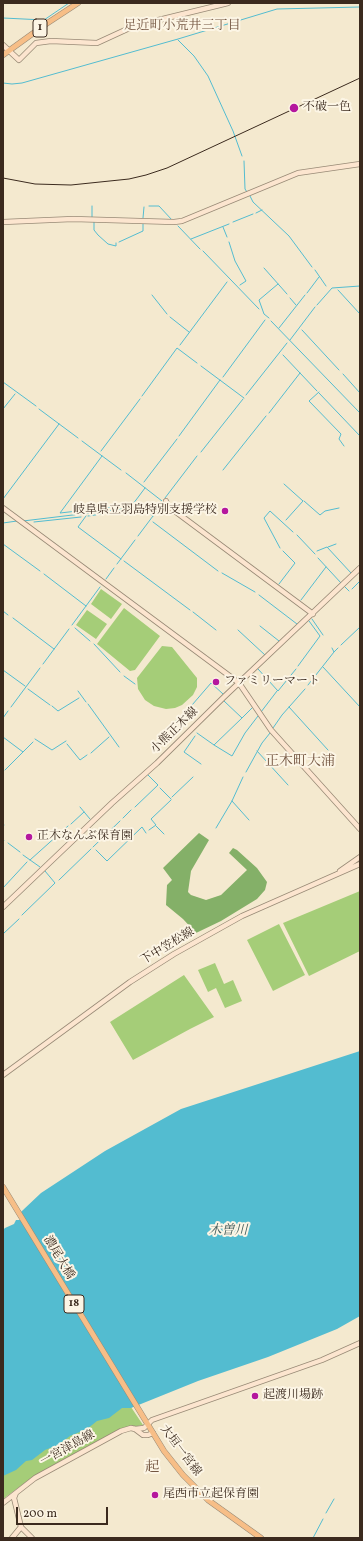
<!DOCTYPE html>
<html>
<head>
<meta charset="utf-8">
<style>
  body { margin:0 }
  #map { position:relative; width:363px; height:1541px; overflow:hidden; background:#f4e9cf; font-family:Vollkorn,serif }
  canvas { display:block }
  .frame { position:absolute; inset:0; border:4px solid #3b2a1e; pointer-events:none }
  .scale { position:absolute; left:16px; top:1507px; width:92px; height:18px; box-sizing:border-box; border:2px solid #3b2a1e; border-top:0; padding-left:5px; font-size:12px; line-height:14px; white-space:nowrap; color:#3b2a1e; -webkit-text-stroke:3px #fcf5e5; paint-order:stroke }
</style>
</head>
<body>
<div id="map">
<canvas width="363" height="1541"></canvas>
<div class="frame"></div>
<div class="scale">200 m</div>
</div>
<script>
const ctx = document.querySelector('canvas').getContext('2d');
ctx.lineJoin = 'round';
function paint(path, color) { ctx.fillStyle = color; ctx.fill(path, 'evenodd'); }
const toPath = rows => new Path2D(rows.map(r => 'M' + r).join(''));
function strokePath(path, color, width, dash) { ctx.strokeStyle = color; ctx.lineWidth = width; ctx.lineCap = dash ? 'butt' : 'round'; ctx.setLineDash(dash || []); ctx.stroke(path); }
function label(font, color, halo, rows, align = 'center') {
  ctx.font = font + ' Vollkorn,"Noto Serif JP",serif'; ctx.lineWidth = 4; ctx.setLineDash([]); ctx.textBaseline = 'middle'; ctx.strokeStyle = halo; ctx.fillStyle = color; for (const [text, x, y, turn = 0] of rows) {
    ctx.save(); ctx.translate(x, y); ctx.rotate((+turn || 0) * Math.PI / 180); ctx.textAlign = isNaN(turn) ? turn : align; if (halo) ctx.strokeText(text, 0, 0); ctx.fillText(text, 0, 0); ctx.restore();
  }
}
paint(toPath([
  [101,589,122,604,111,619,91,604],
  [124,608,160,636,135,670,130,671,97,644],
  [87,610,107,624,96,639,76,625],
  [162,646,172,647,197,678,197,687,193,695,182,705,175,708,166,709,154,706,145,700,138,689,137,678],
  [360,891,360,951,309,976,283,923],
  [279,924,305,975,273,991,247,940],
  [215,963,224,984,233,980,242,1001,225,1008,216,988,208,992,198,970],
  [184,975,214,1017,190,1029,133,1060,110,1022],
  [131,1407,143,1425,121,1429,81,1450,30,1479,3,1499,3,1475,13,1467,91,1422,121,1408]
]), '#a5cd78');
paint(toPath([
  [199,833,209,840,191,871,188,892,191,895,206,900,221,895,247,870,229,853,233,848,237,850,257,868,267,882,265,890,257,899,221,921,196,933,183,919,166,905,167,885,172,880,163,868]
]), '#84b068');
paint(toPath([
  [360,1051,360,1316,337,1329,268,1357,198,1381,131,1408,122,1408,109,1418,97,1421,87,1429,70,1436,58,1445,45,1450,32,1460,26,1461,16,1470,3,1476,3,1230,5,1228,14,1224,16,1220,20,1220,24,1218,21,1212,23,1210,41,1193,105,1151,181,1109]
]), '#53bcd0');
strokePath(toPath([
  [3,18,44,20,69,3],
  [178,40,194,56,208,76,233,131,242,156],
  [3,83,12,84,22,83,178,39,277,9,360,7],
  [244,161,245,189,247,192],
  [250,196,253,202,289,236,312,267],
  [92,206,92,217],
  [149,206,159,206,172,220],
  [256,213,262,210],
  [143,218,144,207],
  [94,222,94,230,98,235,108,244,116,246,116,243],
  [233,222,253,214],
  [178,226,200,249],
  [223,227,227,237],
  [191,239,229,224],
  [119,242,143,231,143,224],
  [229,242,235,261,246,281,240,285],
  [203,251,259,309],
  [264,268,287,294],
  [315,270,326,286],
  [338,290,360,314],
  [307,293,319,277],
  [152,295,167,314],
  [290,298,296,305],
  [317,305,332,288,360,286],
  [170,317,189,332],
  [269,318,264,314,259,300,278,284],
  [271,321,360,413],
  [279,328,305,295],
  [302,330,339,370],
  [290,340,315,307],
  [180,345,227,282],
  [283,355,317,391],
  [201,366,244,398],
  [343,374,360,393],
  [223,377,265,320],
  [3,382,36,406],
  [319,392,309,401,341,434,339,439,344,446],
  [319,393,360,436],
  [246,395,287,343],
  [142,396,177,348,197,363],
  [3,409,15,394],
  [39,409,78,438],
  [269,413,300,373],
  [179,436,220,380],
  [82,441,121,470],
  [101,451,140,399],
  [201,452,243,399],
  [223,470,266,416],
  [126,473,162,501],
  [144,482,177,439],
  [284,484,303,501,286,520],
  [165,498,197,456],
  [3,499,59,424],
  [304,501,320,515,325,511,339,508],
  [95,509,60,513,102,456],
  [98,509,133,504,145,488],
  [106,513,144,509,153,516],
  [86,516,78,527,121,559],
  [88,516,102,514],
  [23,521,147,506,161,503],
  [34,522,81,517],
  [153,522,218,571],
  [3,523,17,521],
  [297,535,315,554],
  [138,536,159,508],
  [3,544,40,571],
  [328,547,336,544],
  [280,548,264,518,270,511,293,532],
  [317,551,327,547,351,573],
  [318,558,341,583],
  [124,561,190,610],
  [117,564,135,540],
  [222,573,255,592],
  [44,574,86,606],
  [106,579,114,568],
  [279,584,295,563,283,551],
  [345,587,349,591],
  [352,589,360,581],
  [259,595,297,624],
  [301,600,326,567],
  [3,611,8,615],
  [193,612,216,630],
  [13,618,54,649],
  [312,619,323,635],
  [72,625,100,587],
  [260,626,279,641],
  [75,628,90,641],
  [238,630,265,655],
  [94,644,120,672],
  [341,645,360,627],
  [332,648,334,652,338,648],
  [43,664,69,629],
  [298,666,320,636,309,621],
  [323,667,360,707],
  [258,669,278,691,296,669],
  [3,670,25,686],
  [124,676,135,684],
  [308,685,334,652],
  [28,689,50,705],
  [78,691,86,702],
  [224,701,242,718,252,708],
  [88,704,119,747],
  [52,706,58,711,79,698],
  [11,707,40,668],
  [289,707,328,750],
  [261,712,277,691],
  [3,718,8,711],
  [168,728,186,712,211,683,223,694],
  [273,728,282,715,305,689],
  [197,733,214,745,242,718],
  [195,736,184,752,201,764],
  [3,737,23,752,33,742],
  [35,739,52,750,66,741],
  [67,744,80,760,87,755],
  [214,745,232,756,245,733,258,716],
  [257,751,288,785],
  [91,753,109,737],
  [5,770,23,752],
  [246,772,262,743,270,733],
  [160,788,171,799],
  [172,797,193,777],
  [232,801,249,820],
  [80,807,90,819],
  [135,807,158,785,148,775],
  [123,818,131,810],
  [71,824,84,812],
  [3,825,4,825],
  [156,826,164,834],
  [216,828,232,801,243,777],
  [149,830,156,825,151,819,171,800],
  [3,839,4,840],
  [8,843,20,852],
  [93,847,120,821],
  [96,850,107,861,142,827,146,833],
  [23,855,40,867],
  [30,860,68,826],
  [59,880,91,849],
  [3,888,27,862],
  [22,915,55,883,45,871],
  [3,934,19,919],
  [326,1513,334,1499],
  [313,1538,323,1519]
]), '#53bcd0', 1);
const secondary = toPath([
  [3,45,19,60,36,43,51,41,97,43,134,26,228,3],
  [3,222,73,219,174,222,182,221,298,173,360,164],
  [166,501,168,506,313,614],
  [3,508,239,683,271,730,360,829],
  [340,871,360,857],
  [3,907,112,803,157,763,224,697,360,568],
  [3,1075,130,982,174,954,242,916,360,864],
  [135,1429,143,1435,148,1435,153,1433],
  [16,1493,14,1498,21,1527,32,1538],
  [3,1503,35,1478,121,1431,131,1428,135,1429,144,1428,152,1420,322,1360,360,1343],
  [12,1538,21,1527]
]);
const primary = toPath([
  [3,55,46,24,78,3],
  [3,1187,164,1451,183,1475,208,1500,261,1538]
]);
strokePath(secondary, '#988a76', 6);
strokePath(primary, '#988a76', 6);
strokePath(secondary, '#fce5cf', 4.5);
strokePath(primary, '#f7be87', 5);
strokePath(toPath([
  [3,178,35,184,71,185,129,179,146,175,167,168,360,78]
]), '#3b2a1e', 1);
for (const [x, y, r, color] of [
  [294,108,5,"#b5179e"],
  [225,511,4,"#b5179e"],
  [216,682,4,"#b5179e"],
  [29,837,4,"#b5179e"],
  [255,1396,4,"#b5179e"],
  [155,1495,4,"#b5179e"]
]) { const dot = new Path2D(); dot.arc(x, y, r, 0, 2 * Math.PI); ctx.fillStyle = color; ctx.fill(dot); strokePath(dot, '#fcf5e5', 1.5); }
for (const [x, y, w] of [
  [40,28,14],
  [74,1304,20]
]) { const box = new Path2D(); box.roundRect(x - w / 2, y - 9, w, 18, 3); ctx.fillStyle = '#fcf5e5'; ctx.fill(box); strokePath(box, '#3b2a1e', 1); }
label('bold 11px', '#3b2a1e', null, [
  ["1",40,28],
  ["18",74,1304]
]);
label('12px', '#3b2a1e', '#fcf5e5', [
  ["不破一色",303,108],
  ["岐阜県立羽島特別支援学校",217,511,"right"],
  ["ファミリーマート",224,682],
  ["正木なんぶ保育園",37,837],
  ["起渡川場跡",263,1396],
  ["尾西市立起保育園",163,1495]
], 'left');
label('12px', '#3b2a1e', '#fcf5e5', [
  ["小熊正木線",175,731,-44],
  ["下中笠松線",168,947,-31],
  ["濃尾大橋",58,1258,59],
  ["一宮津島線",68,1449,-29],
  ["大垣一宮線",180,1451,53]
]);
label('13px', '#745641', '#fcf5e5', [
  ["足近町小荒井三丁目",182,27]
]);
label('italic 13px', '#435d5c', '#fcf5e5', [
  ["木曽川",228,1232]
]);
label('14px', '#745641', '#fcf5e5', [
  ["正木町大浦",300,762],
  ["起",152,1468]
]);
</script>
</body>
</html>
